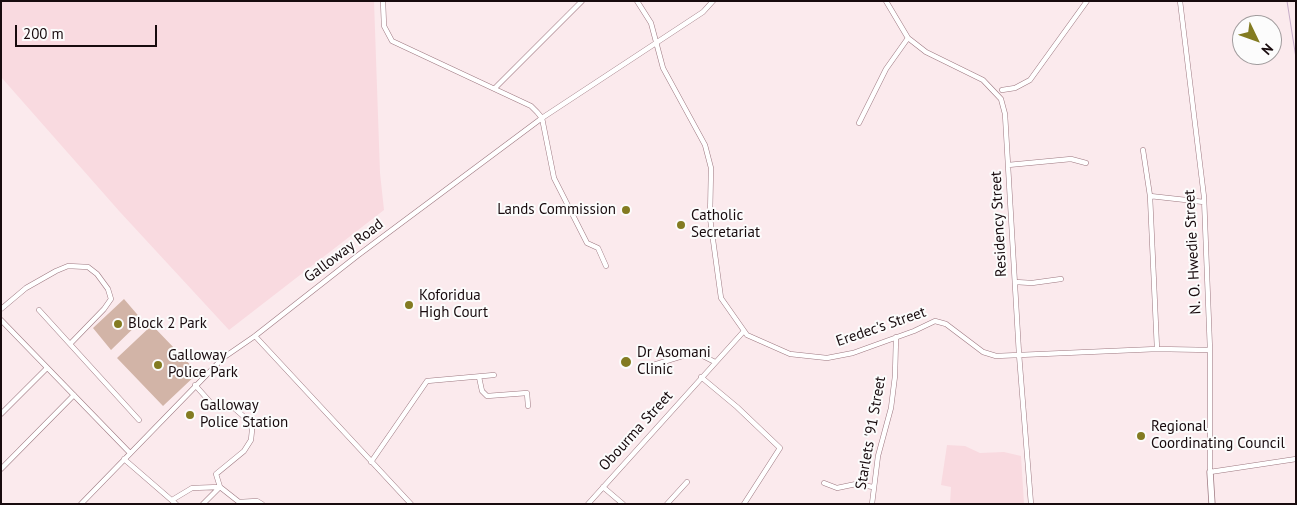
<!DOCTYPE html>
<html>
<head>
<meta charset="utf-8">
<style>
  body { margin:0 }
  #map { position:relative; width:1297px; height:505px; overflow:hidden; background:#fbeaed; font-family:"PT Sans",sans-serif }
  canvas { display:block }
  .frame { position:absolute; inset:0; border:2px solid #180b0e; pointer-events:none }
  .north { position:absolute; left:1232px; top:15px; width:50px; height:50px; box-sizing:border-box; background:#fcfcfc; border:1px solid #a19c9d; border-radius:50%; rotate:132deg; font-size:14px; font-weight:700; line-height:20px; text-align:center; color:#180b0e }
  .north::after { content:''; display:block; margin:auto; width:18px; height:22px; background:#837b21; clip-path:polygon(50% 0,100% 100%,50% 72%,0 100%) }
  .scale { position:absolute; left:15px; top:25px; width:142px; height:22px; box-sizing:border-box; border:2px solid #180b0e; border-top:0; padding-left:6px; font-size:15px; line-height:18px; white-space:nowrap; color:#180b0e; -webkit-text-stroke:4px #fcfcfc; paint-order:stroke }
</style>
</head>
<body>
<div id="map">
<canvas width="1297" height="505"></canvas>
<div class="frame"></div>
<div class="north">N</div>
<div class="scale">200 m</div>
</div>
<script>
const ctx = document.querySelector('canvas').getContext('2d');
ctx.lineJoin = 'round';
function paint(path, color) { ctx.fillStyle = color; ctx.fill(path, 'evenodd'); }
const toPath = rows => new Path2D(rows.map(r => 'M' + r).join(''));
function strokePath(path, color, width, dash) { ctx.strokeStyle = color; ctx.lineWidth = width; ctx.lineCap = dash ? 'butt' : 'round'; ctx.setLineDash(dash || []); ctx.stroke(path); }
function label(font, color, halo, rows, align = 'center') {
  ctx.font = font + ' "PT Sans",sans-serif'; ctx.lineWidth = 4; ctx.setLineDash([]); ctx.textBaseline = 'middle'; ctx.strokeStyle = halo; ctx.fillStyle = color; for (const [text, x, y, turn = 0] of rows) {
    ctx.save(); ctx.translate(x, y); ctx.rotate((+turn || 0) * Math.PI / 180); ctx.textAlign = isNaN(turn) ? turn : align; if (halo) ctx.strokeText(text, 0, 0); ctx.fillText(text, 0, 0); ctx.restore();
  }
}
paint(toPath([
  [1,1,374,1,380,173,384,210,229,330,120,212,1,77],
  [947,445,965,446,980,453,1004,452,1021,456,1024,504,950,504,951,487,941,485]
]), '#f9dae0');
paint(toPath([
  [124,299,142,320,111,350,93,328],
  [152,325,198,373,163,406,117,358]
]), '#d2b4a7');
strokePath(toPath([
  [1287,1,1296,58]
]), '#c6acc8', 1);
const minor = toPath([
  [383,1,384,26,392,41,531,106,537,112,542,118,554,178,587,243,598,248,606,266],
  [637,1,651,23,663,68,705,145,711,168,710,218,721,298,747,335,790,354,827,358,853,353,914,331,935,321,946,324,983,352,996,356,1157,349,1210,350],
  [886,1,908,38,926,52,983,80,1001,99,1005,114,1019,354,1031,504],
  [1180,1,1204,197,1210,350,1210,472,1296,459],
  [495,88,582,1],
  [1002,90,1015,88,1030,80,1087,1],
  [859,123,886,69,908,38],
  [1143,150,1150,196,1157,349],
  [1008,165,1071,159,1086,163],
  [1150,196,1204,202],
  [1015,282,1032,283,1061,279],
  [1,309,26,288,56,271,68,266,88,267,97,274,108,289,111,299,104,309,71,343],
  [39,310,139,420],
  [1,320,130,453],
  [255,336,411,504],
  [650,366,689,354,701,355,715,362],
  [479,377,482,391,487,396,527,393,528,406],
  [701,377,737,407,780,448,744,504],
  [195,385,211,403,234,408,250,422,252,430,251,440,244,451,216,474,220,487,203,504],
  [1,414,47,368],
  [124,459,176,504],
  [371,462,427,381,494,375],
  [1,469,74,395],
  [824,483,837,488,856,484,873,487],
  [603,487,623,504],
  [172,500,192,488,220,487,239,502,257,501,262,504],
  [81,504,223,358,255,336,357,256,542,118,703,12,713,1],
  [588,504,744,331],
  [667,504,687,482],
  [872,504,878,456,891,408,895,376,896,337]
]);
const tertiary = toPath([
  [1210,472,1212,504]
]);
strokePath(minor, '#9d7880', 5.5);
strokePath(tertiary, '#9d7880', 7);
strokePath(minor, '#fff', 4.5);
strokePath(tertiary, '#fff', 5.5);
for (const [x, y, r, color] of [
  [626,210,5,"#837b21"],
  [681,225,5,"#837b21"],
  [409,305,5,"#837b21"],
  [118,324,5,"#837b21"],
  [626,362,6,"#837b21"],
  [158,365,5,"#837b21"],
  [190,415,5,"#837b21"],
  [1141,436,5,"#837b21"]
]) { const dot = new Path2D(); dot.arc(x, y, r, 0, 2 * Math.PI); ctx.fillStyle = color; ctx.fill(dot); strokePath(dot, '#fcfcfc', 2); }
label('15px', '#180b0e', '#fcfcfc', [
  ["Lands Commission",616,210,"right"],
  ["Catholic",691,216],
  ["Secretariat",691,233],
  ["Koforidua",419,296],
  ["High Court",419,313],
  ["Block 2 Park",128,324],
  ["Dr Asomani",637,353],
  ["Clinic",637,370],
  ["Galloway",168,356],
  ["Police Park",168,373],
  ["Galloway",200,406],
  ["Police Station",200,423],
  ["Regional",1151,427],
  ["Coordinating Council",1151,444]
], 'left');
label('15px', '#180b0e', '#fcfcfc', [
  ["Residency Street",999,224,-93],
  ["Galloway Road",344,251,-37],
  ["N. O. Hwedie Street",1193,252,-93],
  ["Eredec's Street",881,327,-19],
  ["Obourma Street",636,431,-48],
  ["Starlets '91 Street",871,433,-80]
]);
</script>
</body>
</html>
